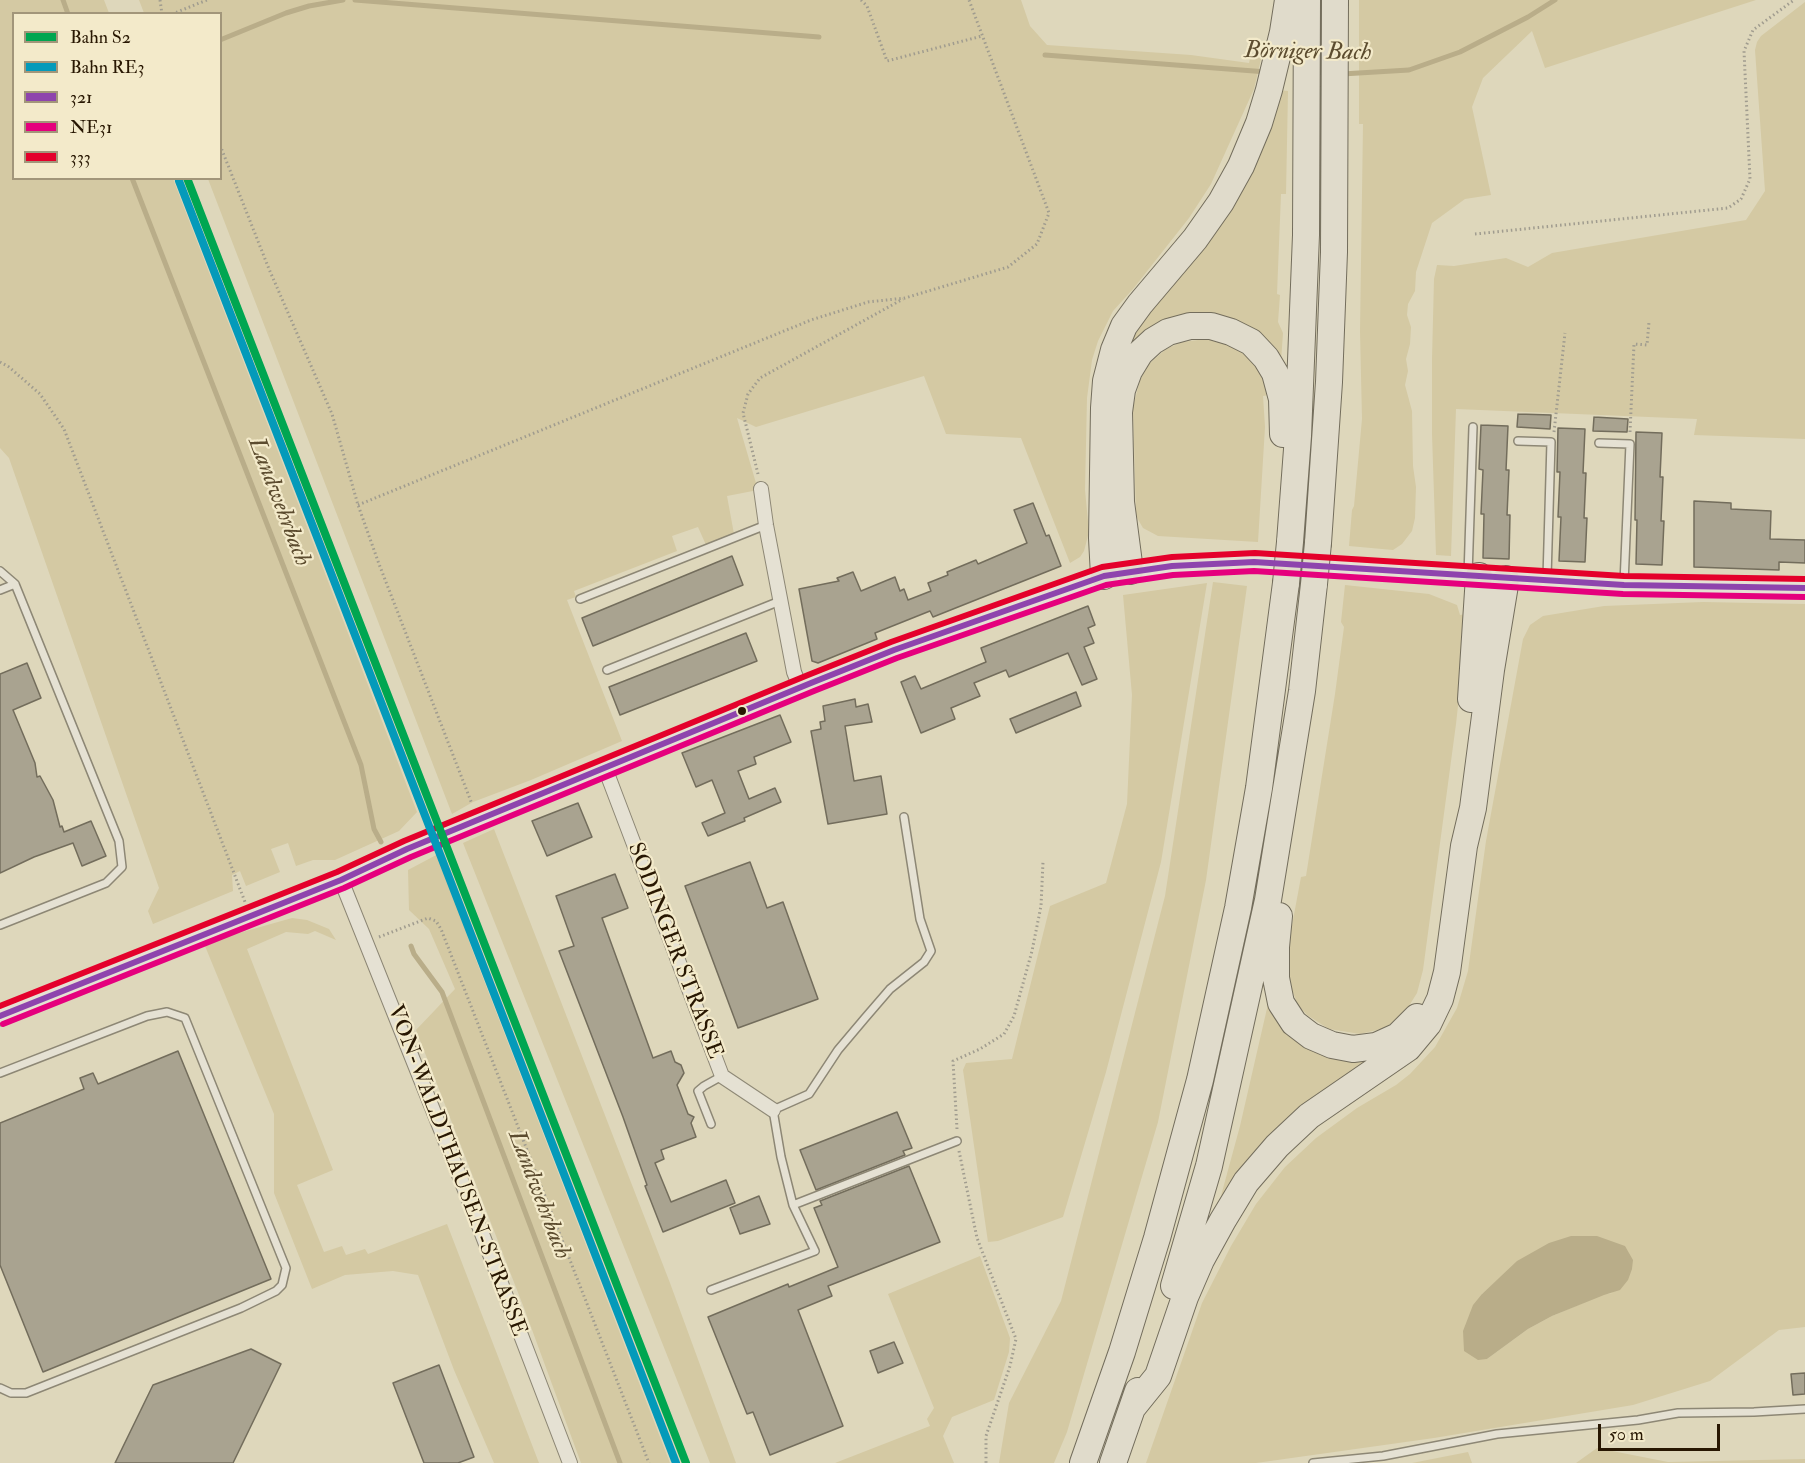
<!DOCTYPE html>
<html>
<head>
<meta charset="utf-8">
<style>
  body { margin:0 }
  #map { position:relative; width:1805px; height:1463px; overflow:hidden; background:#ded7bb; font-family:"IM FELL Double Pica",serif }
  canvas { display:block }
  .legend { position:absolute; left:12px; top:12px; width:210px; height:168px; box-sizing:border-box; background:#f3eaca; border:2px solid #a2967a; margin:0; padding:8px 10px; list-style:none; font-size:18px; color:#281702 }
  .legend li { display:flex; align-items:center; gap:12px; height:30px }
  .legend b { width:30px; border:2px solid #a2967a }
  .scale { position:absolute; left:1598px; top:1424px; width:122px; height:27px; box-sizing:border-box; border:3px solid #281702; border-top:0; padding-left:8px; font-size:18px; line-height:21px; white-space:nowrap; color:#281702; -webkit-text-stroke:4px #f3eaca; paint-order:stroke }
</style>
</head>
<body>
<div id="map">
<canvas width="1805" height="1463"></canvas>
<ul class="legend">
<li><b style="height:8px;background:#00a651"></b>Bahn S2</li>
<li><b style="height:8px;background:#049aba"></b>Bahn RE3</li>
<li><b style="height:8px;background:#8e44ad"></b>321</li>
<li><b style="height:8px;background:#e5007d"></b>NE31</li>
<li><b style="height:8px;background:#e4002b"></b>333</li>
</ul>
<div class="scale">50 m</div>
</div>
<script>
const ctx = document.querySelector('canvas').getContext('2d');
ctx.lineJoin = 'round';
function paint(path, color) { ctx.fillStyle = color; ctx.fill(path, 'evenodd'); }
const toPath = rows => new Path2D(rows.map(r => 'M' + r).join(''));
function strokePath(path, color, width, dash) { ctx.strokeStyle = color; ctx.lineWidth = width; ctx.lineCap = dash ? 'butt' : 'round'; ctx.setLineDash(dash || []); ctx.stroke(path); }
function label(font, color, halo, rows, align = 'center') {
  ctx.font = font + ' "IM FELL Double Pica",serif'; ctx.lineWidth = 4.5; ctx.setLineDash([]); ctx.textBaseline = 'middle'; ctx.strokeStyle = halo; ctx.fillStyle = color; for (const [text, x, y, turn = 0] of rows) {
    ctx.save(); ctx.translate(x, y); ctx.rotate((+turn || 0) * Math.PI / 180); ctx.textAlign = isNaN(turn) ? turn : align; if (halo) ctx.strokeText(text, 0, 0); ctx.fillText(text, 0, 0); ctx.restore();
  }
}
paint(toPath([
  [0,0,104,0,109,13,14,14,14,178,173,179,417,812,399,831,335,860,313,860,296,866,288,843,271,849,280,872,246,886,240,871,232,875,233,891,153,924,148,911,159,888,9,458,0,448],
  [139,0,1021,0,1030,26,1047,45,1191,55,1249,63,1251,54,1262,55,1254,89,1211,184,1189,218,1133,289,1113,311,1098,341,1092,360,1087,398,1085,490,1089,532,1084,551,1080,557,1070,563,1021,438,946,434,924,376,756,427,737,418,758,490,727,496,734,534,706,545,698,527,672,536,677,551,574,591,576,597,567,600,622,741,531,780,473,802,452,814,208,179,220,178,220,14,144,13],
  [1359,0,1756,0,1545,68,1532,31,1483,78,1472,107,1491,195,1465,199,1432,223,1416,272,1415,291,1408,304,1407,315,1411,327,1410,344,1406,359,1408,371,1405,385,1412,411,1413,466,1416,487,1415,518,1412,531,1402,544,1393,550,1349,546,1352,510,1354,506,1362,419,1360,331,1363,124,1359,124],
  [1805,2,1805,439,1694,435,1697,419,1456,409,1451,556,1436,555,1432,434,1432,359,1434,279,1437,265,1454,266,1506,258,1528,267,1552,253,1746,220,1765,191,1755,50,1757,42,1761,36],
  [1276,90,1288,91,1286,194,1281,194,1277,294,1280,295,1278,322,1283,333,1281,361,1176,322,1116,364],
  [1206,339,1217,340,1239,349,1248,356,1262,374,1269,395,1263,396,1265,427,1258,542,1158,536,1143,528,1136,516,1133,407,1140,380,1149,364,1166,349,1182,342],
  [1213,582,1247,586,1206,880,1158,1122,1067,1432,1054,1463,999,1463,1009,1403,1061,1301,1165,896],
  [1207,583,1161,862,1106,1072,1063,1217,998,1241,988,1242,963,1070,966,1063,1012,1059,1050,906,1106,883,1127,804,1132,695,1123,595],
  [1345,585,1429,594,1457,605,1460,615,1466,614,1465,642,1456,724,1423,970,1417,993,1404,1014,1385,1028,1360,1034,1329,1029,1307,1015,1298,1005,1292,990,1288,972,1290,936,1301,877,1306,876,1335,694,1344,627,1341,622],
  [1703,602,1805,604,1805,1327,1779,1330,1710,1381,1633,1405,1434,1438,1256,1463,1146,1463,1202,1303,1231,1246,1256,1204,1285,1167,1316,1138,1357,1108,1396,1085,1410,1074,1435,1047,1457,1008,1468,971,1486,841,1523,639,1530,625,1543,616,1604,606],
  [1502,1276,1613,1293,1604,1294,1552,1316,1528,1329,1487,1359,1482,1294],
  [494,829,670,1283,736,1463,710,1463,463,843],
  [440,853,471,947,670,1463,581,1463,524,1308,416,1030,455,989,429,929,409,910,408,870],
  [292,918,307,920,329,929,336,940,315,931,308,934,286,932,247,949,333,1170,297,1185,324,1252,342,1246,346,1255,365,1249,368,1254,447,1224,539,1463,494,1463,454,1370,418,1275,393,1271,345,1275,312,1289,274,1193,274,1114,205,946,232,935],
  [1271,991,1286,1019,1382,1050,1215,1218,1240,1126],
  [980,1256,1010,1338,1009,1352,994,1400,952,1417,943,1436,954,1463,835,1463,930,1426,927,1419,934,1408,888,1294],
  [1597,1448,1668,1462,1805,1459,1805,1463,1576,1463],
  [1468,1452,1472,1463,1412,1463]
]), '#d4c9a3');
paint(toPath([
  [1571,1236,1597,1236,1625,1246,1633,1260,1632,1269,1628,1280,1620,1290,1604,1295,1552,1316,1528,1329,1487,1359,1478,1360,1464,1351,1463,1331,1473,1305,1482,1294,1517,1261,1549,1243]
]), '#b9ad89');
strokePath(toPath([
  [63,0,68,14],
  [355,0,819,37],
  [220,40,286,13,309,6,343,0],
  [1045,55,1267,72],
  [1342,74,1409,70,1460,52,1528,17,1555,0],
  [132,178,361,765,374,829,381,842],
  [411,946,414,954,442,992,620,1463]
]), '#b9ad89', 5);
const building = toPath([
  [1518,414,1551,415,1550,429,1517,427,1518,414],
  [1594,417,1628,419,1627,432,1593,431,1594,417],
  [1481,425,1508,426,1506,470,1509,470,1507,515,1510,515,1509,559,1483,558,1484,514,1481,514,1483,470,1479,469,1481,425],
  [1558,428,1585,429,1583,473,1586,473,1584,518,1587,518,1585,562,1559,561,1561,517,1558,517,1560,472,1557,472,1558,428],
  [1636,432,1662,433,1660,477,1663,477,1661,521,1664,521,1662,565,1636,564,1637,520,1635,520,1636,432],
  [1694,501,1731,503,1731,509,1771,511,1770,539,1805,540,1805,563,1779,562,1779,570,1694,567,1694,501],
  [1033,503,1046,536,1049,535,1061,566,933,617,930,611,875,633,877,639,818,663,812,661,799,589,839,581,837,578,853,572,861,591,895,577,900,591,904,589,908,600,931,591,928,583,948,575,947,572,976,560,978,564,1027,543,1014,510,1033,503],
  [732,556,743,585,593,646,582,618,732,556],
  [1088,606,1095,625,1088,628,1094,643,1084,647,1097,679,1082,685,1068,653,1009,677,1006,670,974,683,980,696,951,708,955,719,921,733,901,682,915,676,921,689,986,662,981,648,1088,606],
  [746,633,757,661,620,715,609,687,746,633],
  [27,663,41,698,13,710,35,763,37,777,40,776,53,800,60,827,62,826,64,832,91,821,106,856,82,866,73,843,34,857,0,873,0,674,27,663],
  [1076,692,1081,706,1016,733,1010,719,1076,692],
  [855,699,856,707,868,704,872,722,845,726,854,781,881,776,887,814,828,824,811,731,821,729,820,722,825,721,823,706,855,699],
  [780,715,791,742,754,757,756,764,738,771,749,799,775,788,781,802,744,818,745,821,708,836,702,823,725,813,712,780,696,787,682,753,780,715],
  [578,803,592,837,547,856,532,821,578,803],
  [750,862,767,908,783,902,818,999,738,1028,685,886,750,862],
  [615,874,628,908,602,918,653,1058,671,1051,675,1062,681,1065,684,1073,677,1085,688,1114,694,1117,691,1123,696,1137,661,1150,664,1159,655,1163,671,1202,726,1180,735,1203,663,1232,645,1186,647,1185,623,1117,559,951,574,946,556,896,615,874],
  [178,1051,271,1279,43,1372,0,1265,0,1123,84,1089,80,1078,93,1073,98,1084,178,1051],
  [897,1112,912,1148,903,1151,905,1155,816,1190,800,1150,897,1112],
  [909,1166,940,1242,828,1286,832,1296,798,1310,843,1426,770,1455,753,1412,747,1414,708,1317,788,1284,789,1287,838,1267,814,1208,822,1205,820,1201,909,1166],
  [759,1196,770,1224,740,1234,730,1208,759,1196],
  [894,1342,903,1363,878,1373,870,1351,894,1342],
  [251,1349,281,1364,233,1463,115,1463,153,1385,251,1349],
  [439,1365,474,1457,458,1463,424,1463,393,1383,439,1365],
  [1805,1373,1805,1394,1793,1395,1791,1374,1805,1373]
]);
paint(building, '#a9a390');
strokePath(building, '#736d5c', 1.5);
const service = toPath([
  [1518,441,1551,442,1547,578],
  [1599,443,1630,444,1624,583],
  [0,571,15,584],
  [1468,575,1473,427],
  [0,590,15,584,119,841,122,867,106,883,0,925],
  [580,599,766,525],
  [607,670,780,601],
  [0,1073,147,1016,167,1012,185,1018,286,1268,282,1285,276,1291,241,1308,26,1393,11,1393,0,1388],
  [711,1124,698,1091,704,1086,722,1076],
  [793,1205,957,1141],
  [711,1290,815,1251,793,1205,781,1157,773,1110,809,1094,838,1050,865,1018,890,989,924,962,931,951,920,919,904,817],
  [1313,1463,1383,1456,1497,1434,1638,1420,1678,1413,1754,1412,1805,1409]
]);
const minor = toPath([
  [761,489,766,525,794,672,800,687],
  [605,768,722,1076,773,1110],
  [341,880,471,1205,570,1463]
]);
const tertiary = toPath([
  [0,1016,341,880,407,849,811,683,894,650,1104,576]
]);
const secondary = toPath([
  [1116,574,1172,566,1254,562,1624,585,1805,588]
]);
const motorway = toPath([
  [1290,542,1298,436,1306,235,1307,0],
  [1318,543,1329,382,1334,252,1335,0],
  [1130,571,1121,502,1119,412,1122,390,1129,371,1140,353,1153,341,1168,332,1190,326,1211,326,1231,332,1251,342,1266,358,1275,373,1282,399,1283,434],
  [1104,576,1102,538,1104,408,1106,381,1114,350,1124,326,1140,304,1195,239,1221,202,1241,166,1259,123,1269,90,1283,32,1288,0],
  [1471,699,1479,576],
  [1279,916,1276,947,1276,978,1281,1003,1294,1023,1311,1036,1332,1045,1353,1049,1376,1046,1398,1036,1417,1017],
  [1174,1286,1209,1166,1268,900,1302,691,1314,584],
  [1133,1407,1158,1376,1185,1297,1201,1260,1223,1220,1246,1182,1277,1146,1309,1116,1408,1048,1428,1024,1440,999,1447,972,1464,846,1473,808,1491,670,1506,579],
  [1083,1463,1122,1352,1157,1238,1200,1080,1238,908,1259,788,1286,583],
  [1113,1463,1138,1391]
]);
strokePath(service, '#8d8775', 10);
strokePath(minor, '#8d8775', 16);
strokePath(tertiary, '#8d8775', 21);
strokePath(secondary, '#736d5c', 22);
strokePath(motorway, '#736d5c', 28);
strokePath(toPath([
  [160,0,162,14],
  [861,0,867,6,887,61,982,36],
  [172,14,207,0],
  [220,145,269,269,332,414,358,505,379,564,472,804],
  [1475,234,1728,208,1741,199,1750,179,1744,51,1753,30,1794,0],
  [0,362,9,367,40,394,64,429,245,902],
  [1554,432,1565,333],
  [1630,432,1634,344,1647,345,1649,322],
  [758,474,743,413,748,394,760,378,903,299],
  [358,505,811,320,868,302,905,298,1008,267,1037,244,1049,213,969,0],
  [379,937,428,918,436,921,441,929,649,1463],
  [957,1129,953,1061,980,1049,1004,1034,1014,1016,1032,951,1041,906,1043,862],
  [959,1151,977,1238,1016,1339,1010,1366,986,1436,986,1463]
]), '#a09c8f', 3, [1.5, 3]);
strokePath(service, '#e5e1d3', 7);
strokePath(minor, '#e5e1d3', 14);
strokePath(tertiary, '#e5e1d3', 18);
strokePath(secondary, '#e5e1d3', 20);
strokePath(motorway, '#e0dbcb', 26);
const motorwayBridge = toPath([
  [1286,583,1290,542],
  [1314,584,1318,543]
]);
strokePath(motorwayBridge, '#736d5c', 28, []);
strokePath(motorwayBridge, '#e0dbcb', 26);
strokePath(toPath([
  [0,1016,341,880,407,849,811,683,894,650,1104,576,1172,566,1254,562,1624,585,1805,588]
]), '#8e44ad', 6);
strokePath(toPath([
  [3,1024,344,888,411,857,814,691,897,658,1106,585,1173,575,1254,571,1623,594,1805,597]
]), '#e5007d', 6);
strokePath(toPath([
  [0,1006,337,872,404,841,808,675,891,642,1102,567,1172,557,1255,553,1624,576,1805,579]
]), '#e4002b', 6);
strokePath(toPath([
  [187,178,686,1463]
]), '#00a651', 8);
strokePath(toPath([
  [179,181,676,1463]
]), '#049aba', 8);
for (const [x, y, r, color] of [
  [742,711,5,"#281702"]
]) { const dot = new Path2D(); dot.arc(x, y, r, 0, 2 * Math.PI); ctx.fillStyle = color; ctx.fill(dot); strokePath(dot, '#f3eaca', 2); }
label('22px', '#281702', '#f3eaca', [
  ["SODINGER STRASSE",674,951,69],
  ["VON-WALDTHAUSEN-STRASSE",456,1171,69]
]);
label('italic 24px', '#5c4c2f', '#f3eaca', [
  ["Börniger Bach",1308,53,1],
  ["Landwehrbach",278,502,69],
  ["Landwehrbach",538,1195,69]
]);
</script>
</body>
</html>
